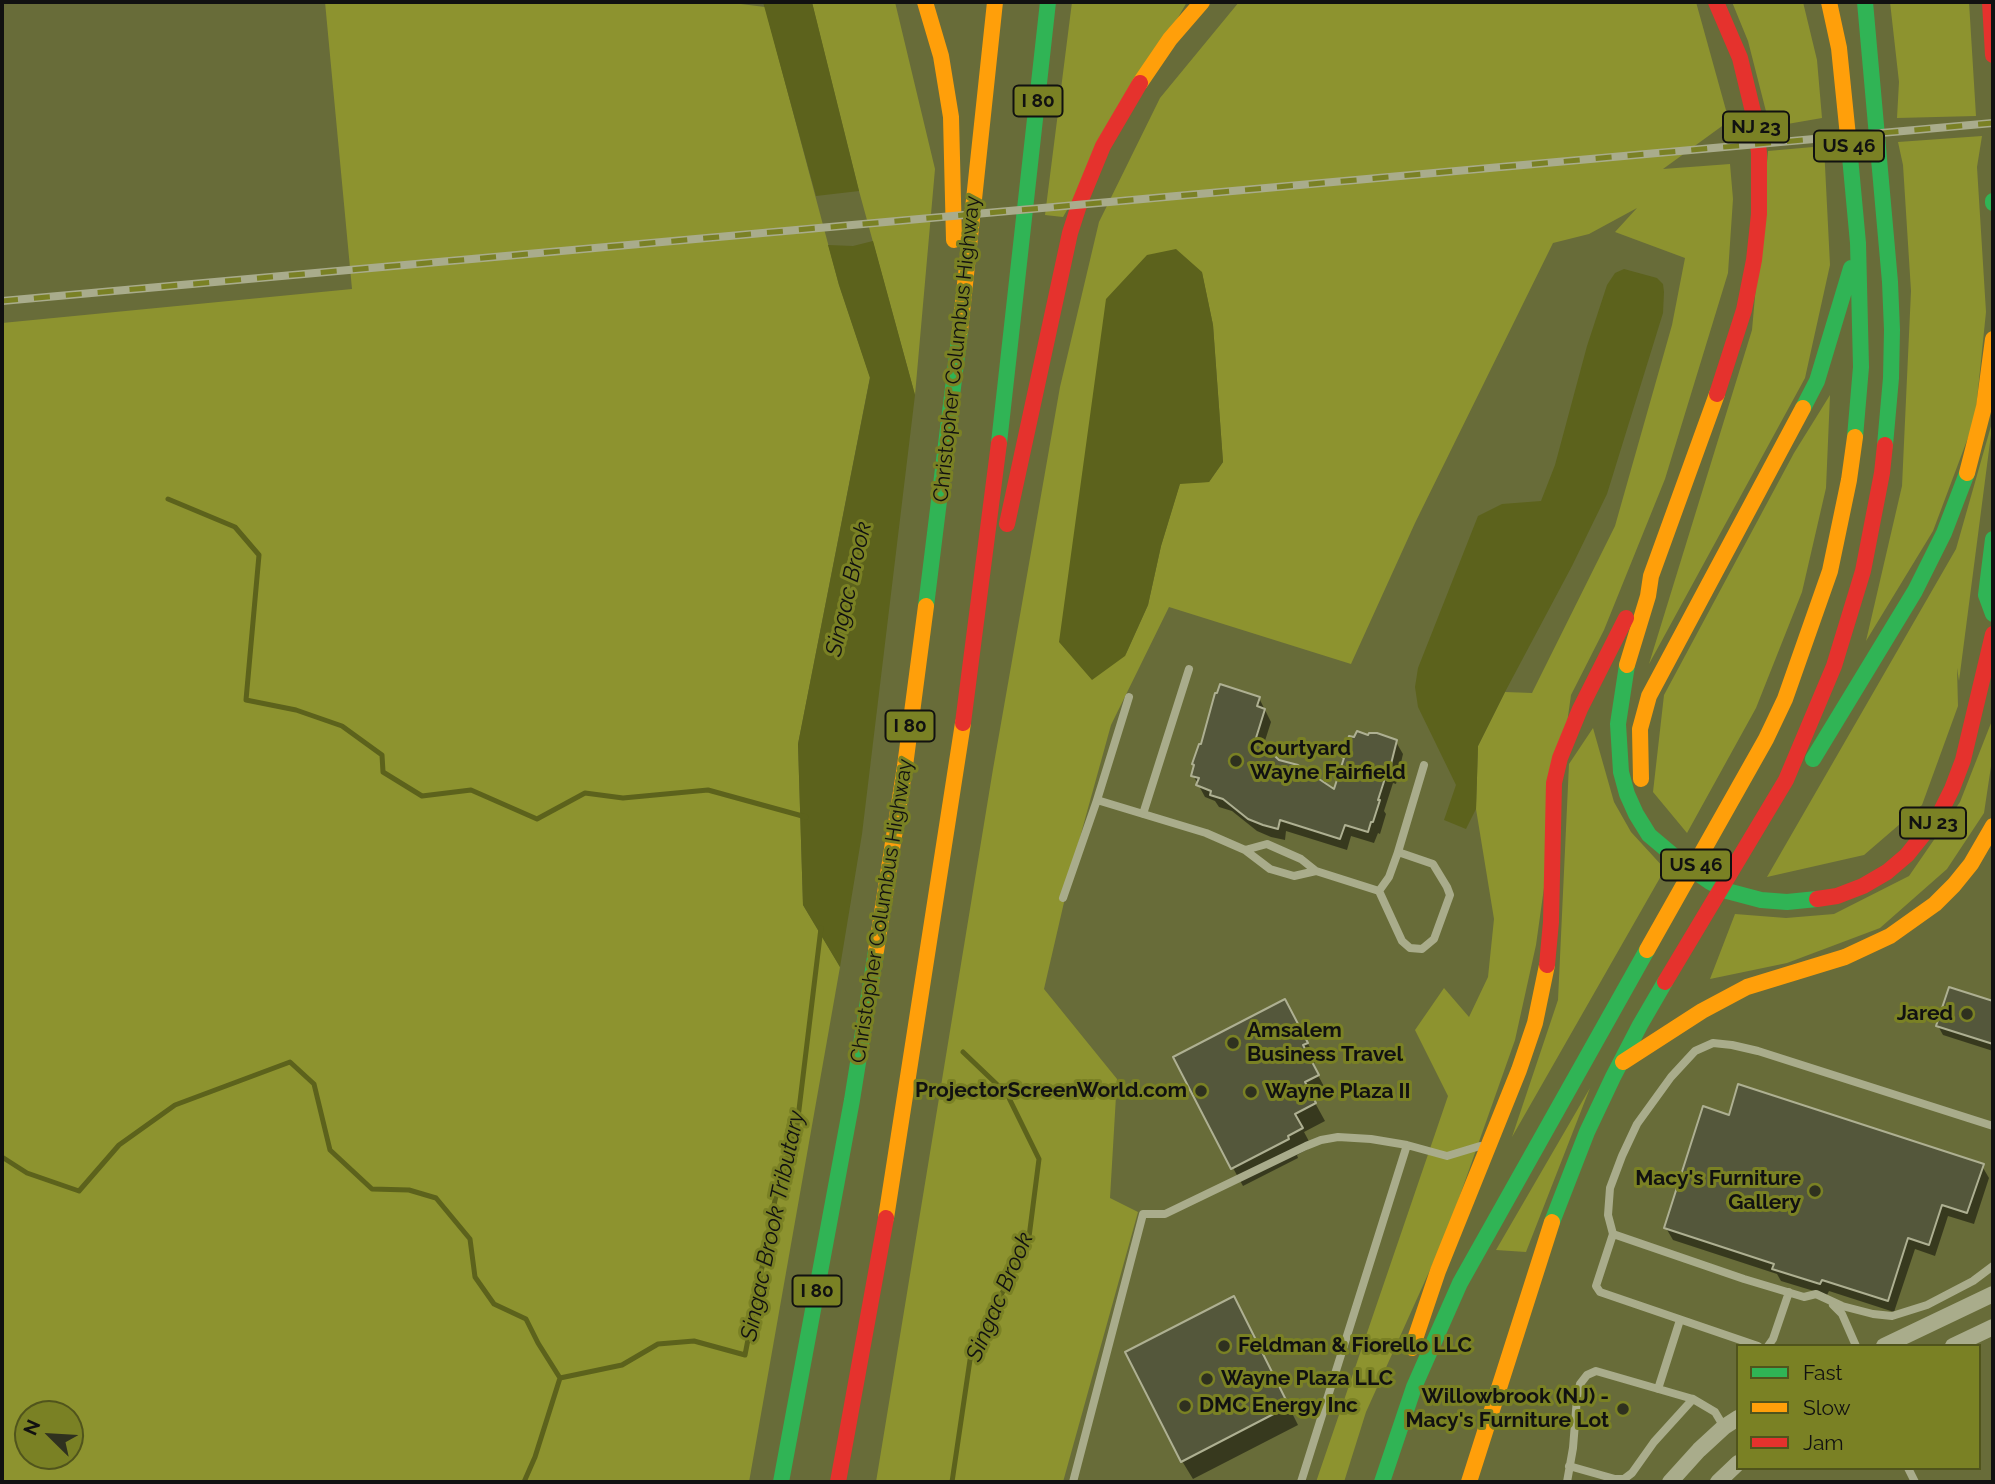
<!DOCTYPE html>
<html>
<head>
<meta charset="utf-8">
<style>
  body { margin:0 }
  #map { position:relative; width:1995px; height:1484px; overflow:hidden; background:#686c39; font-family:Raleway,sans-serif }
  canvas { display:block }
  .frame { position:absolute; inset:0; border:4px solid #111; pointer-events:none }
  .legend { position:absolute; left:1736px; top:1344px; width:245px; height:126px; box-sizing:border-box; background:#7a8124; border:2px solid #50541c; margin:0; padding:9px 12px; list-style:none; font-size:21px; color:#111 }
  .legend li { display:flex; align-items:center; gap:14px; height:35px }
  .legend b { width:35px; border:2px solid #50541c }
  .north { position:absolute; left:14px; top:1400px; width:70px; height:70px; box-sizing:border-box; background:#7a8124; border:2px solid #50541c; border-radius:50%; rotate:294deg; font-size:19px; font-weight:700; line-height:28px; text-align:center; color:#111 }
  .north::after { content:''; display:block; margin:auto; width:24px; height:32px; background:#2f311f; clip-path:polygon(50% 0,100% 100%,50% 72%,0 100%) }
</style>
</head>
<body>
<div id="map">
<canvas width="1995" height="1484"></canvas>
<div class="frame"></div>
<ul class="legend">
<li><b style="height:9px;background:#30b455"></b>Fast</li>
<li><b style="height:9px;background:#ff9f0a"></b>Slow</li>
<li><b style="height:9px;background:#e5322d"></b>Jam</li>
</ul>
<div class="north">N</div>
</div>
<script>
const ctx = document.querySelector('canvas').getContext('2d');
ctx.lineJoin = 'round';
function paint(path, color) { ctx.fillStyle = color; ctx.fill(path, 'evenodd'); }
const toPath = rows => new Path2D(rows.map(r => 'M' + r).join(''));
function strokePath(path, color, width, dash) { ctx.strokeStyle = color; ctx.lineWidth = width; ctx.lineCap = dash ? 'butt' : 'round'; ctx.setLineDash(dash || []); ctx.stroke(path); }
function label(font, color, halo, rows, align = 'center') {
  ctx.font = font + ' Raleway,sans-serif'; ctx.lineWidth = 6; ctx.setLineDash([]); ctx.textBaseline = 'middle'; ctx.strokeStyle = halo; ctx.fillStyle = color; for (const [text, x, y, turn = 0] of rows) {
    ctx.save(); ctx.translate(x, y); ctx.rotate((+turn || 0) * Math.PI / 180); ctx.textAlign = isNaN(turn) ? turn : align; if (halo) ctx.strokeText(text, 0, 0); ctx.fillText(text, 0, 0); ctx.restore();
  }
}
paint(toPath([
  [325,2,725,2,765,7,839,285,870,377,798,744,803,905,840,967,749,1482,2,1482,2,323,352,289],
  [28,1414,70,1414,70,1456,28,1456],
  [815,2,895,2,935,169,915,395,859,191,812,3],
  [1072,2,1187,2,1063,217,1045,215],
  [1239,2,1696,2,1729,121,1663,169,1730,164,1733,199,1728,273,1665,479,1604,630,1571,695,1536,945,1515,1040,1447,1232,1366,1412,1344,1482,1316,1482,1448,1096,1415,1030,1444,988,1469,1017,1488,977,1494,919,1476,809,1478,746,1505,692,1532,693,1615,526,1672,325,1685,258,1615,232,1637,208,1589,234,1553,243,1415,523,1351,664,1169,607,1111,725,1074,859,1044,989,1117,1079,1110,1198,1138,1212,1063,1482,876,1482,993,769,1060,387,1099,222,1160,98],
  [1202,273,1213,325,1223,462,1209,482,1180,483,1161,546,1148,605,1125,656],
  [1732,2,1803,2,1817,60,1822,118,1770,127,1748,41],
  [1890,2,1969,2,1976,116,1897,118,1899,82],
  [1982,136,1977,167,1986,312,1975,419,1933,531,1866,641,1902,486,1911,291,1903,165,1898,142],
  [1824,146,1830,265,1805,378,1649,664,1752,330,1768,151],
  [1830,395,1826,488,1802,592,1756,708,1687,833,1653,792,1664,695,1794,453],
  [1993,419,1959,681,1957,668,1958,706,1922,805,1864,855,1767,877,1956,549],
  [1993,718,1993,753,1984,813,1947,869,1880,928,1787,963,1710,979,1735,914,1786,918,1834,914,1909,876,1960,802],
  [1593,728,1614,802,1631,832,1665,869,1512,1137,1558,1000,1569,764],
  [1590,1088,1526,1252,1496,1250]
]), '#8d932f');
paint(toPath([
  [763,2,812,2,859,191,816,196],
  [873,241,915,395,862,834,840,967,803,905,798,744,870,378,839,285,828,245,853,246],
  [1176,249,1202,272,1213,325,1223,462,1209,482,1180,484,1161,546,1148,605,1125,656,1092,680,1059,642,1106,299,1147,255],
  [1624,269,1657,278,1663,284,1664,292,1663,313,1607,494,1572,566,1505,692,1478,746,1476,809,1466,829,1444,820,1456,785,1418,707,1415,687,1418,668,1478,516,1502,504,1541,501,1555,465,1587,346,1607,285,1615,273]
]), '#5c621c');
paint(toPath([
  [1259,698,1271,722,1263,747,1278,762,1335,792,1396,742,1403,754,1396,784,1393,783,1384,811,1386,814,1380,834,1378,833,1374,843,1351,836,1347,850,1286,831,1285,840,1271,837,1257,831,1232,811,1219,807,1215,801,1205,797,1193,775],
  [1950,989,1993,1003,1993,1051,1943,1035,1938,1026],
  [1295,1019,1317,1061,1312,1064,1328,1094,1314,1101,1325,1121,1304,1132,1312,1147,1297,1155,1298,1158,1243,1186,1233,1168],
  [1730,1117,1982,1166,1989,1178,1974,1224,1948,1216,1935,1256,1915,1249,1894,1312,1829,1291,1827,1295,1781,1281,1777,1274,1673,1240,1666,1228],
  [1244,1317,1298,1425,1193,1479,1182,1461]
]), '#0007');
strokePath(toPath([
  [168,499,235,527,259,555,246,700,296,710,342,726,382,755,383,772,422,796,471,790,537,819,585,793,623,798,708,790,806,817],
  [2,1157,27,1173,79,1191,119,1145,175,1105,290,1062,314,1084,330,1150,372,1189,409,1190,436,1198,470,1239,475,1277,494,1304,526,1319,538,1343,560,1378,622,1365,658,1344,694,1341,745,1355,775,1200,797,1126,821,928],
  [524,1482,535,1457,560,1378],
  [952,1482,970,1360,1029,1237,1039,1159,1007,1094,963,1052]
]), '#5c621c', 5);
const building = toPath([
  [1220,684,1260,697,1257,706,1265,709,1256,738,1279,760,1298,765,1334,789,1344,758,1342,757,1349,736,1354,737,1357,731,1368,735,1369,733,1377,733,1397,740,1389,772,1387,772,1378,800,1380,800,1373,822,1371,822,1368,832,1345,825,1340,839,1280,820,1278,829,1263,825,1248,819,1223,799,1210,795,1211,791,1196,785,1199,778,1191,776,1194,765,1192,764,1199,744,1201,744,1215,693,1217,693,1220,684],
  [1949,987,1993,1001,1993,1044,1936,1026,1949,987],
  [1285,999,1308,1043,1303,1045,1319,1075,1305,1082,1316,1103,1295,1114,1303,1128,1288,1136,1289,1139,1231,1169,1173,1057,1285,999],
  [1738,1084,1984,1164,1967,1213,1942,1205,1929,1245,1908,1238,1888,1301,1822,1280,1820,1284,1772,1269,1774,1264,1664,1228,1703,1106,1729,1115,1738,1084],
  [1234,1296,1289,1406,1181,1462,1125,1352,1234,1296]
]);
paint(building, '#54573b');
strokePath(building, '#aeb092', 2);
strokePath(toPath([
  [1097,800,1129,697],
  [1143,814,1189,669],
  [1245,850,1267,844,1301,859,1316,871],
  [1379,891,1389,877,1398,852],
  [1063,898,1097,800,1206,833,1245,850,1270,869,1294,876,1316,871,1379,891,1402,941,1410,948,1422,949,1434,939,1450,895,1447,887,1433,864,1398,852,1424,765],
  [1993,1126,1758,1051,1732,1045,1713,1043,1695,1051,1671,1077,1637,1124,1622,1156,1610,1188,1608,1215,1613,1234,1744,1279,1804,1297,1816,1294,1842,1306,1873,1314,1892,1316,1927,1305,1973,1281,1993,1266],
  [1613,1234,1596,1286,1600,1292,1758,1346],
  [1833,1305,1842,1314,1856,1346],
  [1768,1346,1773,1339,1789,1292],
  [1658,1389,1680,1320],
  [1569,1466,1615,1479,1624,1479,1632,1473,1654,1442,1693,1399],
  [1908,1468,1915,1482],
  [1073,1482,1143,1214,1165,1214,1306,1146,1321,1140,1338,1137,1371,1139,1407,1145,1447,1156,1480,1146],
  [1301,1482,1407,1145],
  [1567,1482,1573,1448,1577,1398,1580,1384,1587,1375,1596,1371,1693,1399,1715,1412,1724,1427]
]), '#a9ac8b', 8);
strokePath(toPath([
  [1884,1346,1993,1294],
  [1953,1346,1993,1327],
  [1670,1482,1699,1450,1724,1427,1738,1418],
  [1718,1482,1738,1463]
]), '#a9ac8b', 16);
strokePath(toPath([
  [1865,2,1890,282,1892,330,1891,378,1885,445],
  [1849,146,1858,243,1861,367,1855,437],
  [1993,201,1993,203],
  [1803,408,1817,381,1851,268],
  [999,443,1048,2],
  [1993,539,1986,595,1993,614],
  [926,606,960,331],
  [1627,665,1618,724,1621,772,1627,794,1636,814,1649,835,1681,862,1710,882,1727,891,1761,900,1787,902,1817,899],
  [1813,759,1915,591,1944,533,1967,473],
  [1552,1222,1587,1132,1613,1077,1640,1025,1665,982],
  [781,1482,852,1100,876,951],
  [1382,1482,1414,1387,1460,1283,1647,950]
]), '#30b455', 16);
strokePath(toPath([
  [925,2,941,56,951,117,954,240],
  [1829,2,1839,48,1849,146],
  [1140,83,1170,39,1202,2],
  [960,331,995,2],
  [1967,473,1984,407,1993,339],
  [1627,665,1648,596,1651,576,1717,394],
  [1641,779,1640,729,1649,696,1803,408],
  [1647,950,1766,739,1785,699,1830,571,1849,480,1855,437],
  [876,951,905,766,926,606],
  [1623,1062,1702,1011,1747,987,1845,957,1890,936,1935,904,1954,885,1971,864,1993,826],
  [886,1218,963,723],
  [1412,1348,1438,1271,1519,1070,1535,1023,1547,965],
  [1469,1482,1552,1222]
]), '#ff9f0a', 16);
strokePath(toPath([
  [1716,2,1740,58,1755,120,1759,153,1759,214,1754,260,1744,310,1717,394],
  [1990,2,1993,55],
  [1007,524,1070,233,1080,202,1103,146,1140,83],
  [963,723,999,443],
  [1817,899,1837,896,1863,886,1887,872,1907,855,1939,815,1952,789,1963,760,1993,634],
  [1547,965,1551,922,1554,783,1560,758,1580,709,1626,618],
  [1665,982,1786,780,1834,666,1863,571,1882,473,1885,445],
  [838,1482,886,1218]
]), '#e5322d', 16);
const rail = toPath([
  [2,301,1993,123]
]);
strokePath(rail, '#a9ac8c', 8);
strokePath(rail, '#7a8124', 5, [16]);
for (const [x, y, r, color] of [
  [1236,761,7,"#2f311f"],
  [1967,1014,7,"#2f311f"],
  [1233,1043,7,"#2f311f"],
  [1201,1091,7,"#2f311f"],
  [1251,1092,7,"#2f311f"],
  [1815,1191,7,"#2f311f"],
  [1224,1346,7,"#2f311f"],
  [1207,1379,7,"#2f311f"],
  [1185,1406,7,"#2f311f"],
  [1623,1409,7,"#2f311f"]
]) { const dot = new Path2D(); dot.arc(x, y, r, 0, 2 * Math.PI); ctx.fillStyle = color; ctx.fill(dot); strokePath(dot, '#7a8124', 2.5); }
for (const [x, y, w] of [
  [1038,101,49],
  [1756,127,66],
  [1849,146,70],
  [910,726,49],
  [1933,823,66],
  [1696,865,70],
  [817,1291,49]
]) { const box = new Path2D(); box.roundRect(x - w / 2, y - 15.5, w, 31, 5); ctx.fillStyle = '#7a8124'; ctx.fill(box); strokePath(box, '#111', 2); }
label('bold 19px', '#111', null, [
  ["I 80",1038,101],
  ["NJ 23",1756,127],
  ["US 46",1849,146],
  ["I 80",910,726],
  ["NJ 23",1933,823],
  ["US 46",1696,865],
  ["I 80",817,1291]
]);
label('21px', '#111', '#7a8124', [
  ["Christopher Columbus Highway",957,349,-84],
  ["Christopher Columbus Highway",882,911,-81]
]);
label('bold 21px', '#111', '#7a8124', [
  ["Courtyard",1250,749],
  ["Wayne Fairfield",1250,773],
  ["Jared",1953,1014,"right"],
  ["Amsalem",1247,1031],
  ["Business Travel",1247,1055],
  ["ProjectorScreenWorld.com",1187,1091,"right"],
  ["Wayne Plaza II",1265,1092],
  ["Macy's Furniture",1801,1179,"right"],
  ["Gallery",1801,1203,"right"],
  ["Feldman & Fiorello LLC",1238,1346],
  ["Wayne Plaza LLC",1221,1379],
  ["Willowbrook (NJ) -",1609,1397,"right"],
  ["Macy's Furniture Lot",1609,1421,"right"],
  ["DMC Energy Inc",1199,1406]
], 'left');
label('italic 23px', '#111', '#7a8124', [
  ["Singac Brook",849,589,-77],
  ["Singac Brook Tributary",773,1226,-78],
  ["Singac Brook",1000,1297,-67]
]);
</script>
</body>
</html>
